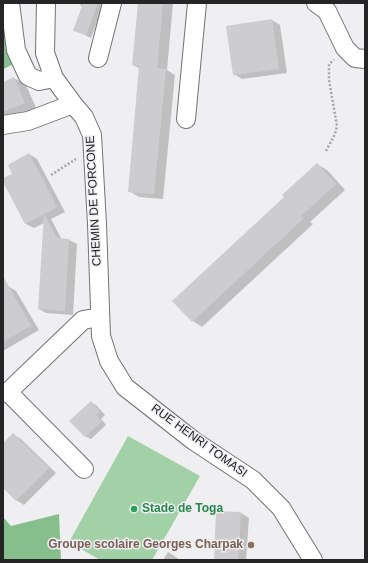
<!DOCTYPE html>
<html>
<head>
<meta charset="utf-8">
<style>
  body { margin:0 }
  #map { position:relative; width:368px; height:563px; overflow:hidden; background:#efeff1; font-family:Helvetica,sans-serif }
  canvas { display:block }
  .frame { position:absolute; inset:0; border:4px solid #252526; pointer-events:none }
</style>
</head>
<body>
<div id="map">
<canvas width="368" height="563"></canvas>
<div class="frame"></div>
</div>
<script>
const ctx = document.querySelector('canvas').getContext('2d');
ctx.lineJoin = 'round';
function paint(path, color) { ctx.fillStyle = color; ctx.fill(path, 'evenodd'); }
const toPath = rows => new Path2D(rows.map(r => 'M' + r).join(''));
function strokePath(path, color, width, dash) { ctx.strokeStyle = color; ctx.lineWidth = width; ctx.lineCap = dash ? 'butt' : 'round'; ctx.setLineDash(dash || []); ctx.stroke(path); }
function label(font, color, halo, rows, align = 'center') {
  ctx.font = font + ' Helvetica,sans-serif'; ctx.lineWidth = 3; ctx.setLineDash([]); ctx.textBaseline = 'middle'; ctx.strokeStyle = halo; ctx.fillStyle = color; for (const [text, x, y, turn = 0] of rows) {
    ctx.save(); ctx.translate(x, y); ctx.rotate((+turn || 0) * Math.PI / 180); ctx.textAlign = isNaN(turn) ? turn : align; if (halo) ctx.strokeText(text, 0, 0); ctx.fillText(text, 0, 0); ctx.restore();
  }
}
paint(toPath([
  [128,436,200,476,152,560,100,560,69,542]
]), '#a3d1a7');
paint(toPath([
  [3,24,14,64,3,69],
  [59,514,61,560,3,560,3,517,11,526]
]), '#87be8d');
paint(toPath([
  [81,3,104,3,91,38,74,30,83,7,80,5],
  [139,3,173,3,167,70,175,75,163,199,139,197,129,191,140,69,133,65],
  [272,20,280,25,287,73,242,79,234,74],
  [14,78,26,85,37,110,3,124,3,83],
  [29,154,37,159,65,212,51,219,62,240,69,240,77,244,73,315,46,313,39,309,44,223,34,228,26,224,3,180,13,174],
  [317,164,327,170,345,190,310,222,313,224,202,327,193,321],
  [8,286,16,291,39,330,3,351,3,289],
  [91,402,96,405,105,415,101,419,106,425,91,439,85,436],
  [13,434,21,439,56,473,24,505,16,500,3,487,3,445],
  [241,513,249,518,246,560,215,560],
  [168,552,173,555,180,560,163,560]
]), '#0003');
paint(toPath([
  [83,3,98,3,86,35,73,31],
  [138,3,163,3,157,68,166,69,154,194,128,192,139,66,132,65],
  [272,19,279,69,233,75,226,26],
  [14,77,25,103,3,112,3,82],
  [29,153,57,207,44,214,57,238,69,239,65,311,38,309,44,214,25,224,3,182,3,178,12,174,8,165],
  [317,163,336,184,301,216,304,218,192,322,172,301,284,197,282,195],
  [3,276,31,326,3,342],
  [91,401,100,412,96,415,102,421,85,437,69,421],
  [13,433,49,468,16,501,3,488,3,443],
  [216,511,241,512,238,560,214,560]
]), '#cdcdd0');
const minor = toPath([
  [10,3,16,50,28,76,39,81,54,78],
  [46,3,45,53,54,78,73,104,84,117,92,135,97,224,101,336,109,361,125,387,194,441,253,480,281,508,313,560],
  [316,3,327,11,345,48,355,58,365,59],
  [98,58,112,3],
  [186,119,197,3],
  [3,125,28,121,73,104],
  [8,392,84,469],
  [3,393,8,392,83,320,100,317]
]);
strokePath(minor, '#737376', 20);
strokePath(toPath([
  [326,151,335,134,337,126,329,80,329,64,334,60],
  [51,175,76,159]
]), '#a5a5a6', 2.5, [2, 2]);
strokePath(minor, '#fff', 18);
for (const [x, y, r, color] of [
  [134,509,4,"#2e9e5b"],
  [251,545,4,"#8d6e63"]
]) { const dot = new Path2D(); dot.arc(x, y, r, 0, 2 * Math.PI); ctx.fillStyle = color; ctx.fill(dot); strokePath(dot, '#efeff1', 1.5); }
label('12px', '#252526', '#efeff1', [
  ["CHEMIN DE FORCONE",94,201,-93],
  ["RUE HENRI TOMASI",199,441,36]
]);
label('bold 12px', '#27864d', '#efeff1', [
  ["Stade de Toga",142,509]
], 'left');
label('bold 12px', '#785e54', '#efeff1', [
  ["Groupe scolaire Georges Charpak",243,545]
], 'right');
</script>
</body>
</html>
